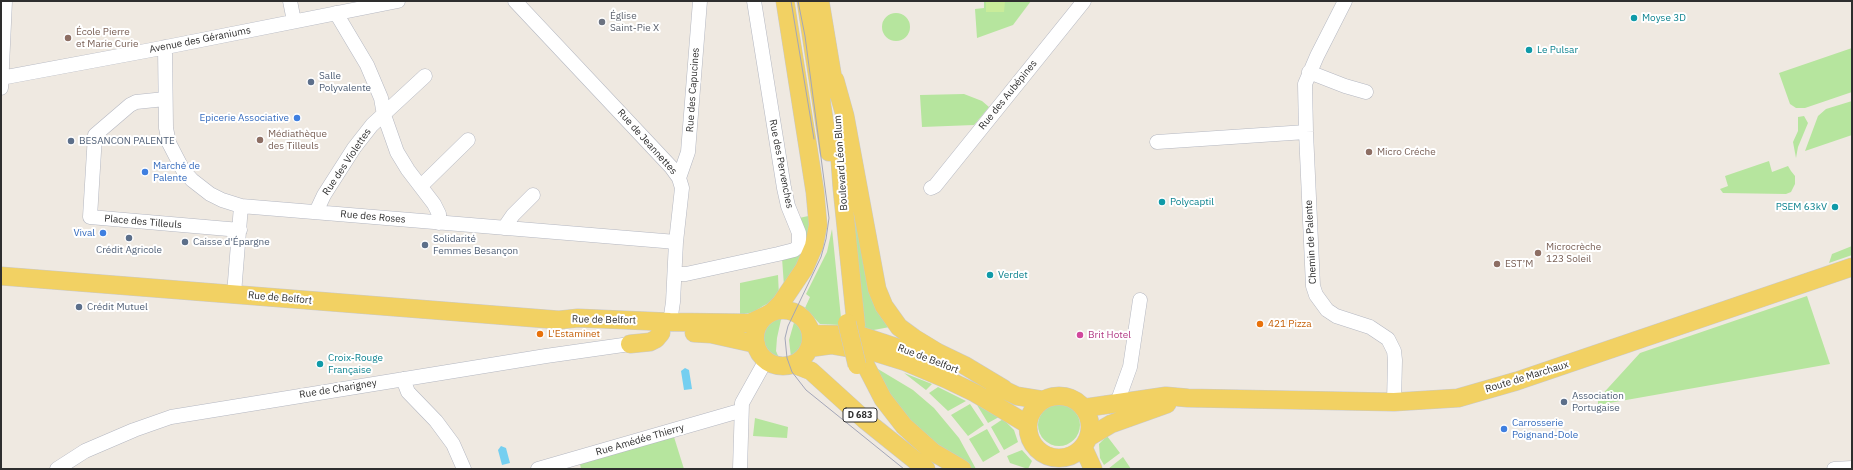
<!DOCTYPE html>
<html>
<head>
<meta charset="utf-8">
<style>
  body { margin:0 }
  #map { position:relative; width:1853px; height:470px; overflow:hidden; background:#efe9e1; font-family:"IBM Plex Sans",sans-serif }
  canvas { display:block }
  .frame { position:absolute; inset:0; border:2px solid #2e2e2e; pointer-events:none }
</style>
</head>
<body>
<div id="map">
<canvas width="1853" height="470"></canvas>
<div class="frame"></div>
</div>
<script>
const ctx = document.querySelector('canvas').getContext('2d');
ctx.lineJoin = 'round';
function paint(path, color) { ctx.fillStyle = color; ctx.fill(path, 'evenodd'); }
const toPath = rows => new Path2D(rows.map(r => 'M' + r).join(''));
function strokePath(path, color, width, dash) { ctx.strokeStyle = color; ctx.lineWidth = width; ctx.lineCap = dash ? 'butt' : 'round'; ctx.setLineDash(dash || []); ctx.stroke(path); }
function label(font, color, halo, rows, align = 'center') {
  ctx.font = font + ' "IBM Plex Sans",sans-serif'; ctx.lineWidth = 4; ctx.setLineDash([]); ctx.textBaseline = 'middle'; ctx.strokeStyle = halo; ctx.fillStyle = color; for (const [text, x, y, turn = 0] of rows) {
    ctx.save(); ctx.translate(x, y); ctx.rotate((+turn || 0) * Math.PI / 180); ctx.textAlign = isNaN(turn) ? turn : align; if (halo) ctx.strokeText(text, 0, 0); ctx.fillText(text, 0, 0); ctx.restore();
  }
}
paint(toPath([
  [984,1,1031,1,1013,25,977,38,975,9,984,8],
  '882 27a14 14 0 1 1 28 0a14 14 0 1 1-28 0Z',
  [1852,48,1852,92,1805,108,1796,108,1790,104,1779,73],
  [964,94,982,101,989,107,974,125,922,127,920,95],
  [1852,101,1852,135,1805,151,1818,116,1826,109],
  [1804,116,1808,123,1798,147,1796,158,1793,142,1798,131,1798,117],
  [1769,161,1772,172,1788,166,1791,171,1795,176,1795,184,1791,192,1786,194,1723,193,1720,189,1728,186,1725,176],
  [848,164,895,326,863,332],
  [813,215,807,246,784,286,782,258,791,256,799,218],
  [832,229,841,318,840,325,820,324,805,308,810,297,806,294,827,252],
  [1852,246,1852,255,1829,263,1832,254],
  [778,275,779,296,775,300,763,306,754,312,740,315,740,283],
  [1807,296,1830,364,1598,405,1598,399,1640,353],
  [782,315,777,338,776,351,779,358,767,351,762,340,762,333,767,323,775,317],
  [795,319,801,324,805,337,803,347,798,353,791,357,789,340],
  [873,366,913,390,934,408,959,438,976,469,970,469,911,428],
  [904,373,932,384,926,390],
  [938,387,966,401,948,411,929,393],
  '1038 425a21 21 0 1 1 42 0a21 21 0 1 1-42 0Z',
  [970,404,984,425,968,436,951,415],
  [977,405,999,417,988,423],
  [755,418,788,427,787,438,753,436],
  [1003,419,1014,430,1018,442,1004,450,991,427],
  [987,429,1000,452,983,462,969,439],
  [1107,436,1120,453,1104,465,1100,458,1099,444],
  [674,437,684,469,581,469,580,464],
  [1022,450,1032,461,1028,469,1010,463,1007,456],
  [1123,457,1131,469,1108,469]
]), '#b6e59e');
paint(toPath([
  [986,1,1005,1,1004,12,986,12]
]), '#c9ec9a');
paint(toPath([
  [685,368,689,370,692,389,684,390,681,371],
  [501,446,506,448,510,463,502,465,498,450]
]), '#75cff0');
const minor = toPath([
  [290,1,294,21],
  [515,1,671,167,679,178,682,188,676,242,673,302,670,322],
  [1345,1,1317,56,1305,84,1306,132,1313,286,1316,295,1327,310,1336,316,1370,327,1388,339,1394,351,1395,360,1394,402],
  [336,13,367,65,381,98,384,115,397,152,408,170,434,204,439,214,439,223],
  [165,47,166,128,169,143,183,170,192,180,210,194,222,200,241,206,676,242],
  [1309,72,1345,86,1366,92],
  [1,78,151,50,398,1],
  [1,88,5,1],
  [165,99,136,102,130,105,95,135,90,217,240,230],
  [1157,142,1306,132],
  [679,178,688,152,700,1],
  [421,186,468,140],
  [931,188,935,186,1084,1],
  [316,212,324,195,354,148,372,125,425,76],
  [504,228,513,215,533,195],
  [675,274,686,274,778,254,794,250,799,246,799,233,788,206,784,188,754,1],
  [234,294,241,206],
  [403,379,408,392,436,421,453,444,464,469],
  [1117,403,1130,367,1140,300],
  [57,469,85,451,134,430,171,417,546,356,630,344],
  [538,469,736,412,741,412],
  [740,469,742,403,766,360],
  [1834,469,1852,468]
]);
const major = toPath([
  [806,1,829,152],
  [820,1,835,91],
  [835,80,845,116,877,289,884,306,899,327,914,338,937,352,964,365,1004,389],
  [838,133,842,188,856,325],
  [1,276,559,320,578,318,670,322,750,323,767,315],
  '755 338a28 28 0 1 1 56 0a28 28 0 1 1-56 0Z',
  [773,311,781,303,804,269,814,246,818,225,815,192,785,1],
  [694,333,711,334,756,344],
  [811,334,859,335,935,360],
  [630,344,650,342,656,339,661,333],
  [809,348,831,345,877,353,906,362,946,379,975,393,1027,424],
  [793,364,811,371,865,420,926,469],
  [866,366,883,399,904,426,933,452,962,469],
  [994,385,1017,396,1042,400],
  '1028 427a31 31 0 1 1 62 0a31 31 0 1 1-62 0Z',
  [1084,408,1166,396,1188,398,1394,402,1458,398,1517,381,1852,267],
  [1089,437,1111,424,1167,404],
  [1083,447,1093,469]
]);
strokePath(minor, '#b4b7c1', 15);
strokePath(major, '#c9c9c9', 19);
strokePath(minor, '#fff', 14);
strokePath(major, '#f2d163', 18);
strokePath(toPath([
  [791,1,814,139],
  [798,1,805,36,829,218,826,239,821,257,788,326,785,338,787,358,792,372,806,390,904,469]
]), '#a3a6b8', 1);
const majorBridge = toPath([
  [847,323,857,365]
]);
strokePath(majorBridge, '#c9c9c9', 19, []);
strokePath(majorBridge, '#f2d163', 18);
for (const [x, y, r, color] of [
  [1634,18,4,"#0f9aa8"],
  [602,22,4,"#6b7280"],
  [68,38,4,"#8d6e63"],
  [1529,50,4,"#0f9aa8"],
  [311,82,4,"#5c6f8a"],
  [297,118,4,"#3f7fe0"],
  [260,140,4,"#8d6e63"],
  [71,141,4,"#5c6f8a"],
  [1369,152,4,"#8d6e63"],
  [145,172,4,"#3f7fe0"],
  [1162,202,4,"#0f9aa8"],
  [1835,207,4,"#0f9aa8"],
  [103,233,4,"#3f7fe0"],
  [129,238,4,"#5c6f8a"],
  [185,242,4,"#5c6f8a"],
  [425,245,4,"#5c6f8a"],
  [1538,253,4,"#8d6e63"],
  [1497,264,4,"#8d6e63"],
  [990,275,4,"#0f9aa8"],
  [79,307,4,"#5c6f8a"],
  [1260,324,4,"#e8710a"],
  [540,334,4,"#e8710a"],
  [1080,335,4,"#d1479c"],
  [320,364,4,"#0f9aa8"],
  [1564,402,4,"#5c6f8a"],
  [1504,429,4,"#3f7fe0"]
]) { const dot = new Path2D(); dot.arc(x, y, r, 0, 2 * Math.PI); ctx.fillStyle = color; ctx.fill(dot); strokePath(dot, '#fff', 1.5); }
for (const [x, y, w] of [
  [860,415,34]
]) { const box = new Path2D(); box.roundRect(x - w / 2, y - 7, w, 14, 3); ctx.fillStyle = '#fff'; ctx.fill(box); strokePath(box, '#2e2e2e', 1); }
label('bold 9px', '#2e2e2e', null, [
  ["D 683",860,415]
]);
label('10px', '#5b616d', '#fff', [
  ["Église",610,16],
  ["Saint-Pie X",610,28]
], 'left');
label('10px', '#0d838f', '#fff', [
  ["Moyse 3D",1642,18],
  ["Le Pulsar",1537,50],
  ["Polycaptil",1170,202],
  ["PSEM 63kV",1827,207,"right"],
  ["Verdet",998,275],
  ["Croix-Rouge",328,358],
  ["Française",328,370]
], 'left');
label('10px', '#785e54', '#fff', [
  ["École Pierre",76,32],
  ["et Marie Curie",76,44],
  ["Médiathèque",268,134],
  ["des Tilleuls",268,146],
  ["Micro Créche",1377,152],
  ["Microcrèche",1546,247],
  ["123 Soleil",1546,259],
  ["EST’M",1505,264]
], 'left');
label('10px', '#2e2e2e', '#fff', [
  ["Avenue des Géraniums",200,40,-11],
  ["Rue des Capucines",693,90,-86],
  ["Rue des Aubépines",1008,95,-51],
  ["Rue de Jeannettes",647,142,48],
  ["Rue des Violettes",347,162,-56],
  ["Boulevard Léon Blum",841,163,-94],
  ["Rue des Pervenches",781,164,79],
  ["Rue des Roses",373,217,5],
  ["Place des Tilleuls",143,222,5],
  ["Chemin de Palente",1311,242,-93],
  ["Rue de Belfort",280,298,5],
  ["Rue de Belfort",604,320,1],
  ["Rue de Belfort",928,359,21],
  ["Route de Marchaux",1527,377,-17],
  ["Rue de Charigney",338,389,-9],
  ["Rue Amédée Thierry",640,440,-16]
]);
label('10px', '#4e5e75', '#fff', [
  ["Salle",319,76],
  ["Polyvalente",319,88],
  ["BESANCON PALENTE",79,141],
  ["Solidarité",433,239],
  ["Femmes Besançon",433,251],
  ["Caisse d'Épargne",193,242],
  ["Crédit Agricole",129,250,"center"],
  ["Crédit Mutuel",87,307],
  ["Association",1572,396],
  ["Portugaise",1572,408]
], 'left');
label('10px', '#366cbe', '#fff', [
  ["Epicerie Associative",289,118],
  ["Marché de",153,166,"left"],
  ["Palente",153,178,"left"],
  ["Vival",95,233],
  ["Carrosserie",1512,423,"left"],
  ["Poignand-Dole",1512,435,"left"]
], 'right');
label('10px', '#c56008', '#fff', [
  ["421 Pizza",1268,324],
  ["L'Estaminet",548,334]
], 'left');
label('10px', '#b23c85', '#fff', [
  ["Brit Hotel",1088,335]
], 'left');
</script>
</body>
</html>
